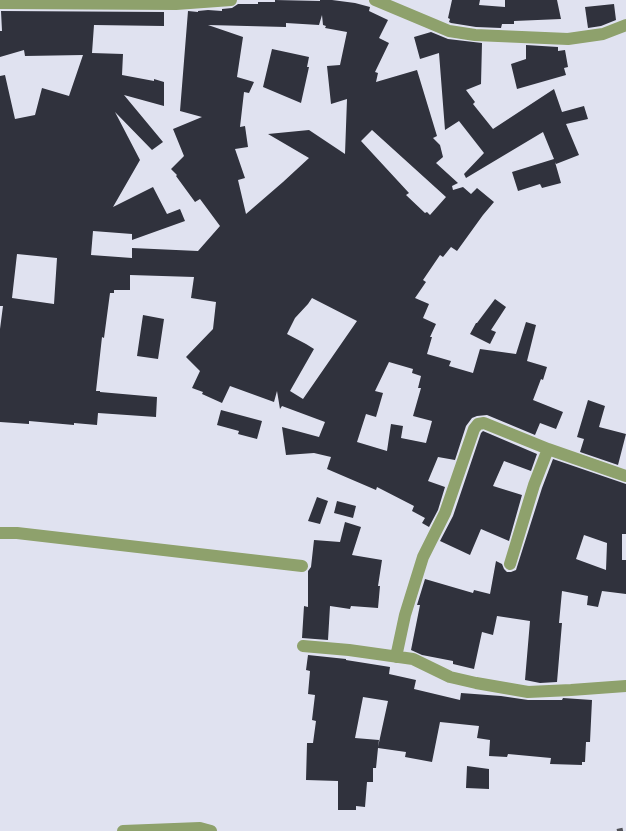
<!DOCTYPE html>
<html>
<head>
<meta charset="utf-8">
<style>
  body { margin:0 }
  canvas { display:block; background:#e0e2f0 }
</style>
</head>
<body>
<canvas width="626" height="831"></canvas>
<script>
const ctx = document.querySelector('canvas').getContext('2d');
ctx.lineJoin = 'round';
function paint(path, color) { ctx.fillStyle = color; ctx.fill(path, 'evenodd'); }
const toPath = rows => new Path2D(rows.map(r => 'M' + r).join(''));
function strokePath(path, color, width, dash) { ctx.strokeStyle = color; ctx.lineWidth = width; ctx.lineCap = dash ? 'butt' : 'round'; ctx.setLineDash(dash || []); ctx.stroke(path); }
paint(toPath([
  [275,0,320,1,320,0,332,0,355,3,370,7,369,11,388,20,379,38,389,43,375,72,378,73,376,82,417,70,437,136,433,138,440,145,443,157,436,163,458,183,452,186,453,190,463,187,471,194,477,188,494,202,483,215,457,251,451,247,443,257,440,255,423,280,426,282,415,298,429,304,423,318,436,324,430,337,432,337,427,354,451,361,449,366,473,373,480,349,516,354,526,322,536,325,527,361,547,367,543,380,541,379,533,400,563,412,556,429,540,423,535,435,487,415,477,416,472,418,466,426,455,460,438,457,428,481,445,487,438,510,429,527,422,523,425,518,412,511,414,506,377,487,376,490,327,469,331,457,314,453,286,455,282,427,319,437,325,422,282,406,280,409,277,391,274,402,230,386,222,403,202,394,203,392,192,388,200,371,186,357,213,329,216,302,191,298,194,277,130,275,130,290,114,290,114,293,110,293,104,338,102,337,96,391,100,391,100,392,157,397,156,417,98,413,97,425,74,423,74,425,29,421,29,424,0,422,0,329,3,306,0,306,0,76,5,75,15,119,35,115,42,88,69,96,83,55,25,56,24,50,0,57,0,31,2,31,1,11,164,12,164,26,94,25,92,53,123,54,122,75,154,81,154,79,164,82,164,106,124,95,163,142,152,150,115,112,140,160,113,207,153,187,167,214,180,209,185,221,132,240,132,234,93,231,91,255,132,258,132,248,198,251,220,226,200,199,195,202,176,176,177,175,171,169,184,156,173,129,202,117,180,111,188,11,198,12,198,11,208,10,222,11,222,9,232,8,238,4,258,4,258,2,275,2],
  [322,15,323,25,326,26,325,28,347,32,340,65,327,66,331,104,347,99,345,154,309,130,268,134,309,158,283,182,246,214,238,180,245,178,235,149,248,147,245,126,240,127,244,92,249,93,254,82,237,77,243,37,208,25,286,27,286,23,319,25],
  [372,130,446,197,430,215,427,212,425,213,406,195,409,193,361,141],
  [17,254,57,258,54,304,12,298],
  [312,298,357,321,303,399,290,391,314,349,306,344,287,334,295,318,308,304],
  [389,362,413,369,412,373,421,376,418,388,421,388,413,416,432,421,426,443,401,438,403,426,391,424,387,451,357,442,366,414,376,417,383,393,375,391],
  [452,0,480,0,479,5,505,7,505,0,557,0,561,19,514,21,514,24,502,24,501,28,476,27,451,23,449,22,450,19,448,18],
  [614,4,616,20,601,26,588,28,585,7],
  [431,32,448,39,482,43,481,84,466,90,475,102,473,104,493,129,554,89,562,112,584,106,588,119,566,124,579,155,556,164,555,162,561,183,542,188,540,184,518,191,512,172,554,159,543,132,466,178,464,174,484,153,459,121,445,130,439,53,420,59,414,37],
  [526,45,558,47,558,51,565,50,568,67,564,68,566,75,517,89,511,64,526,59],
  [272,49,309,57,307,67,309,67,301,103,263,87],
  [495,299,506,307,491,330,496,332,490,344,470,334,476,323,477,323],
  [143,315,164,319,158,359,137,356],
  [588,400,605,406,599,427,626,434,618,465,580,452,584,439,577,437],
  [221,410,262,421,257,439,238,434,239,431,217,425],
  [483,431,537,454,531,471,504,461,493,486,522,495,509,541,481,529,470,555,440,541,453,516,481,433],
  [553,459,626,484,626,534,622,534,622,560,626,560,626,594,602,591,598,607,587,605,588,596,562,591,559,623,562,623,557,682,540,683,525,680,530,621,497,616,493,635,482,632,474,669,453,664,453,661,422,655,411,650,420,605,417,605,425,579,473,593,474,590,490,594,496,561,502,564,504,569,507,572,511,572,516,570,542,488],
  [584,535,607,543,606,570,576,559],
  [317,497,328,501,320,524,308,521],
  [337,501,356,506,353,518,334,513],
  [345,522,361,527,352,555,382,560,378,586,380,586,378,608,351,606,350,609,330,606,328,640,302,638,304,606,308,607,308,571,311,567,314,540,340,542],
  [308,655,346,659,346,660,390,667,389,674,416,680,414,689,460,700,461,693,501,696,528,700,562,700,563,698,592,700,590,742,586,742,585,762,582,762,582,765,550,764,551,758,508,754,507,757,489,756,490,740,477,738,479,726,440,722,432,762,405,757,406,752,378,748,376,768,373,768,373,782,367,782,365,807,356,806,356,810,338,810,338,781,306,780,307,743,313,743,316,721,312,720,315,695,308,694,310,671,306,670],
  [363,697,388,701,378,747,379,740,355,738],
  [467,766,489,769,489,789,466,788]
]), '#30323d');
strokePath(toPath([
  [375,0,449,31,475,35,568,39,603,34,626,25],
  [0,3,176,4,231,0],
  [0,533,17,533,302,566],
  [510,564,534,485,548,449,626,476],
  [303,646,349,650,413,659,450,677,476,683,528,692,571,690,626,686],
  [396,657,405,615,423,557,445,513,474,429,478,424,484,423,548,449],
  [123,831,200,828,211,831]
]), '#8ea16c', 12);
strokePath(toPath([
  [617,831,626,829]
]), '#505157', 4, [6, 6]);
</script>
</body>
</html>
